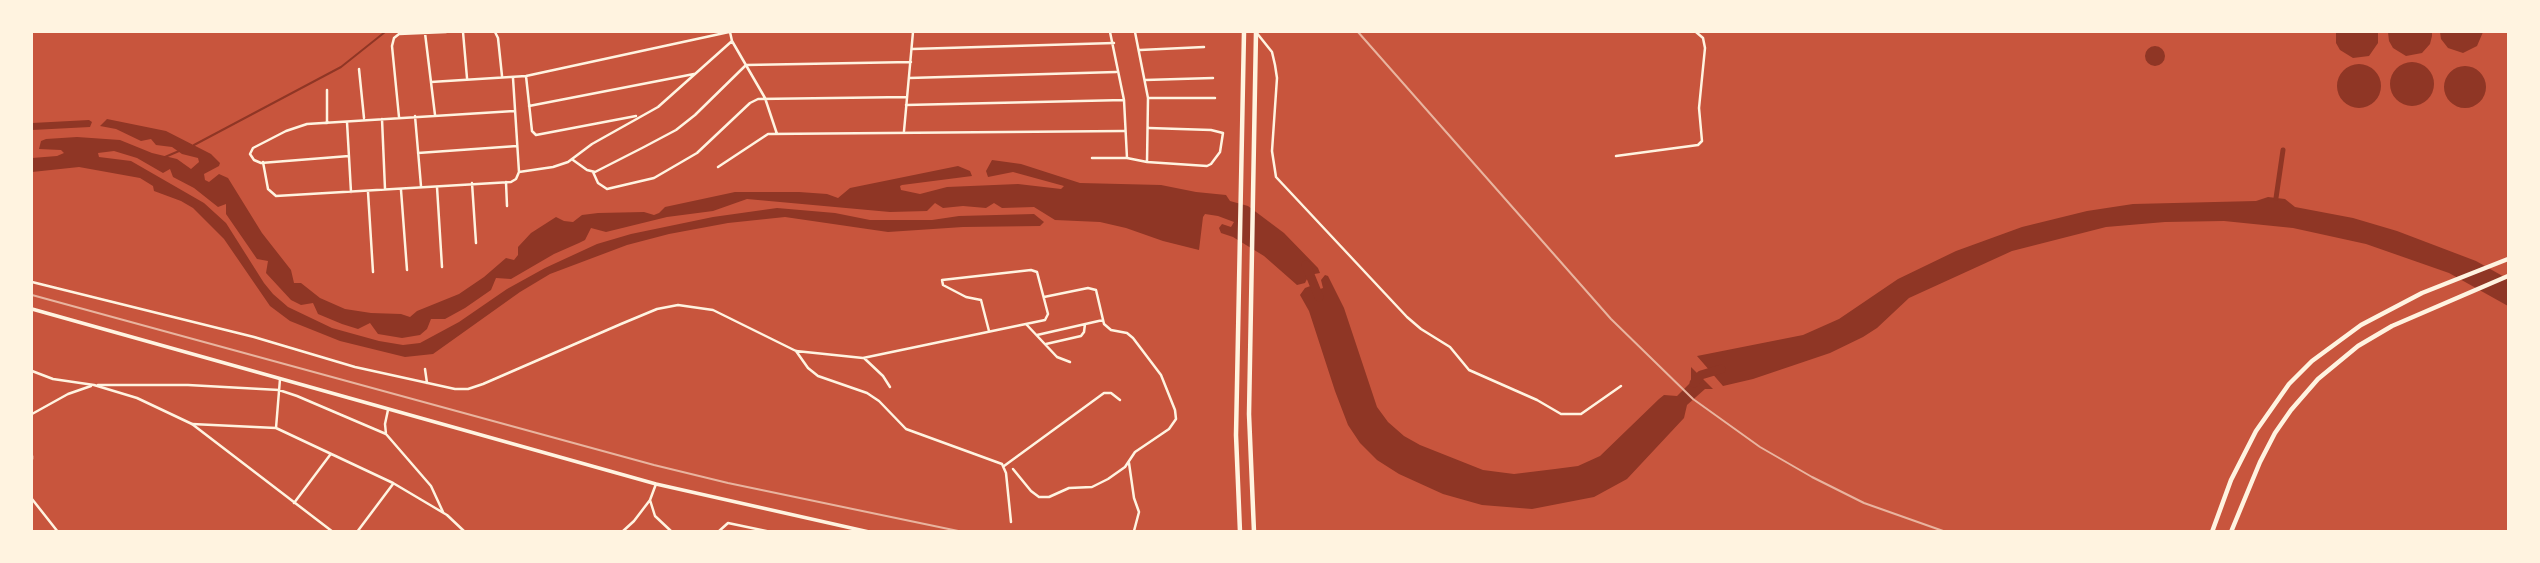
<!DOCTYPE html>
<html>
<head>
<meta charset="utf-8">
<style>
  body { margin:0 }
  #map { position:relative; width:2540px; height:563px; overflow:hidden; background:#c8553d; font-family:"Asap Condensed",sans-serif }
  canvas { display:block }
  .frame { position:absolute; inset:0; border:33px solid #fff3e0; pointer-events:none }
</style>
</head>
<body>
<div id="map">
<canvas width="2540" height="563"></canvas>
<div class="frame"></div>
</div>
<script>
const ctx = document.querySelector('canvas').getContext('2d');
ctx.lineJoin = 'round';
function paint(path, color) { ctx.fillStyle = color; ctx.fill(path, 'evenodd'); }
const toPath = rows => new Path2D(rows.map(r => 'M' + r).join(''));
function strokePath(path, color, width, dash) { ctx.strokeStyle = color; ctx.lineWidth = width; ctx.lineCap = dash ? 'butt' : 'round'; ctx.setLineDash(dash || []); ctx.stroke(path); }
paint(toPath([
  [2336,32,2378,32,2378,43,2369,56,2353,58,2340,50,2336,43],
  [2388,32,2432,32,2432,36,2430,44,2422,53,2406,56,2393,48,2389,41],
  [2440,32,2483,32,2477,46,2463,53,2448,48,2441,39],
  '2145 56a10 10 0 1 1 20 0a10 10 0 1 1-20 0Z',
  '2390 84a22 22 0 1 1 44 0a22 22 0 1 1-44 0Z',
  '2337 86a22 22 0 1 1 44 0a22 22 0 1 1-44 0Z',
  '2444 87a21 21 0 1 1 42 0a21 21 0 1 1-42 0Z',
  [107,119,166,131,211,154,220,163,219,166,204,174,205,180,209,182,219,174,228,178,262,233,291,270,294,283,301,283,320,298,345,309,371,313,401,314,410,317,417,311,459,294,484,277,506,258,514,260,518,255,518,247,531,233,556,217,564,221,573,222,582,215,598,213,644,212,654,215,659,213,665,207,735,192,799,192,827,194,838,198,850,188,958,166,970,171,972,176,902,185,900,186,901,190,920,194,947,187,1018,184,1061,189,1064,186,1013,172,988,177,986,171,992,160,1021,164,1080,183,1161,185,1196,192,1226,195,1230,201,1248,206,1284,233,1318,268,1320,273,1309,275,1305,283,1297,285,1264,256,1233,237,1221,233,1219,228,1222,224,1231,227,1234,222,1218,216,1205,214,1203,217,1199,250,1163,241,1126,228,1100,222,1055,220,1034,207,1002,208,994,203,986,208,963,206,943,208,935,203,927,211,890,212,747,199,713,211,667,217,606,232,591,228,585,240,579,243,554,254,511,279,496,278,491,290,465,308,445,319,431,319,427,329,420,335,402,338,378,334,370,323,358,329,342,324,318,314,313,303,301,305,291,300,266,273,268,261,257,259,226,214,226,204,218,207,194,188,173,177,170,169,163,173,137,158,114,151,98,153,99,157,131,161,204,203,226,223,264,283,273,294,288,307,332,328,379,341,403,345,420,343,459,322,507,289,545,268,597,244,631,234,713,217,777,208,835,213,870,220,932,220,959,216,1034,214,1044,222,1040,226,963,227,888,232,785,217,728,223,669,234,627,245,550,274,520,292,433,354,405,357,340,341,290,321,270,306,224,239,193,208,181,201,154,191,153,186,140,178,79,167,32,172,32,158,57,156,64,153,61,150,39,149,41,141,46,139,77,137,120,140,152,153,177,159,191,169,199,162,198,158,182,154,172,147,156,145,151,139,141,141,116,129,100,126],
  [89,120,92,122,90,127,32,130,32,123],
  [2268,197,2285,199,2295,207,2353,218,2397,231,2476,261,2508,279,2508,306,2449,273,2366,244,2293,228,2224,221,2165,222,2106,227,2012,251,1909,298,1877,328,1863,337,1830,353,1753,379,1723,386,1697,356,1803,335,1839,319,1898,279,1956,251,2022,227,2087,211,2133,204,2256,201],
  [1325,275,1328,276,1344,308,1377,407,1388,422,1404,436,1420,445,1483,470,1514,474,1555,469,1578,466,1600,456,1659,399,1664,395,1677,396,1691,382,1691,367,1713,389,1705,389,1687,405,1684,418,1627,479,1594,497,1532,509,1482,505,1443,494,1399,474,1377,460,1360,443,1348,425,1335,391,1309,311,1300,295,1305,288,1313,285,1315,284,1317,290,1323,288,1321,280]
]), '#8f3625');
strokePath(toPath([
  [194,145,341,67,385,32],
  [165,157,179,151]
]), '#8f3625', 2);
strokePath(toPath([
  [2276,198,2283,150]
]), '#8f3625', 5);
strokePath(toPath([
  [1306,265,1319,297],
  [1694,383,1701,375,1721,369]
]), '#8f3625', 9);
strokePath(toPath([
  [463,32,467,78],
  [495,32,498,38,502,76],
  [730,32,732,41,765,98,777,134],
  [1110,32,1124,100,1127,158],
  [1135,32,1148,98,1147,162],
  [1256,32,1272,52,1275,65,1277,78,1272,151,1276,177,1407,317,1421,329,1450,347,1469,370,1537,400,1561,414,1581,414,1621,386],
  [425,33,435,115],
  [912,49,1114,43],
  [1140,50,1204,47],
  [359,69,364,118],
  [526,76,532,131,536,135,636,116],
  [513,78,519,172],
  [909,78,1116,72],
  [1145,80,1213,78],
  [431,82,526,76,729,32],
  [1148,98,1215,98],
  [906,105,1124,100],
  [529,106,694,74],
  [415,116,421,186],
  [399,117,392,46,394,38,399,34,446,32],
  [382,119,385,189],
  [347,122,351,192],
  [327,123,327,90],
  [904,131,913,32],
  [418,153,517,146],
  [349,156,261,163,254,160,250,154,253,148,286,131,307,124,514,111],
  [1616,156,1698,145,1702,141,1699,108,1705,48,1703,38,1696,32],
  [1092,158,1127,158,1147,162,1207,166,1211,164,1220,152,1223,133,1211,130,1149,128],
  [573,160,587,170,595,172,644,147,676,130,695,115,746,65,911,62],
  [263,162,268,189,276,196,511,182,516,179,519,172],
  [718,167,768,134,1124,131],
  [519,172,553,167,568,162,592,144,658,107,732,41],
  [593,172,598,183,607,189,654,178,697,153,750,103,758,99,907,97],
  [506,182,507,206],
  [472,183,476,243],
  [437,187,442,267],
  [401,190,407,270],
  [368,192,373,272],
  [32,282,254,337,355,367,455,389,468,389,483,384,621,324,657,309,678,305,713,310,796,351,863,358,1045,320,1048,314,1037,272,1031,270,942,280,943,285,966,297,981,300,989,331],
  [1026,324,1057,357,1070,362],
  [1037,335,1103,320],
  [1046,344,1081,336,1084,332,1085,324],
  [796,351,808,368,818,376,867,393,879,401,906,429,1002,464,1006,473,1011,522],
  [864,358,883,376,890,387],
  [425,369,427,383],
  [98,385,188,385,279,390,297,396,386,434],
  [388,410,385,424,386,434,431,486,443,512],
  [32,414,68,394,91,386],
  [192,424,276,428,393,483,447,515,465,532],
  [276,428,280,379],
  [32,456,32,459],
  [1129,463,1134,498,1139,512,1134,531],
  [1004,466,1104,393,1111,393,1120,400],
  [1013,469,1031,491,1039,497,1049,497,1069,488,1092,487,1108,479,1125,467,1135,452,1169,429,1176,419,1175,410,1161,375,1133,338,1127,333,1111,330,1104,324,1096,290,1088,288,1044,297],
  [32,499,58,532],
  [650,500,655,516,672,532],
  [294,503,330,455],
  [357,532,393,484],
  [622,532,634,521,650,500,656,484],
  [718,532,728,523,771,532]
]), '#fff3e0', 2.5);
strokePath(toPath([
  [32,371,53,379,94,385,137,398,192,424,333,532]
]), '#fff3e0', 2.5);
strokePath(toPath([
  [32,309,656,484,869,532]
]), '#fff3e0', 3.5);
strokePath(toPath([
  [1240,532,1236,435,1244,32],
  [1254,532,1249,414,1256,32],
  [2212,532,2231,480,2256,431,2289,384,2312,361,2361,325,2422,293,2508,259],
  [2231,532,2260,462,2275,433,2291,410,2318,379,2358,346,2392,326,2508,276]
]), '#fff3e0', 4.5);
strokePath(toPath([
  [1358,32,1611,319,1693,399,1760,447,1812,477,1864,503,1946,532],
  [32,295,654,465,728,483,963,532]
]), '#e9b49f', 2);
</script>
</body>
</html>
